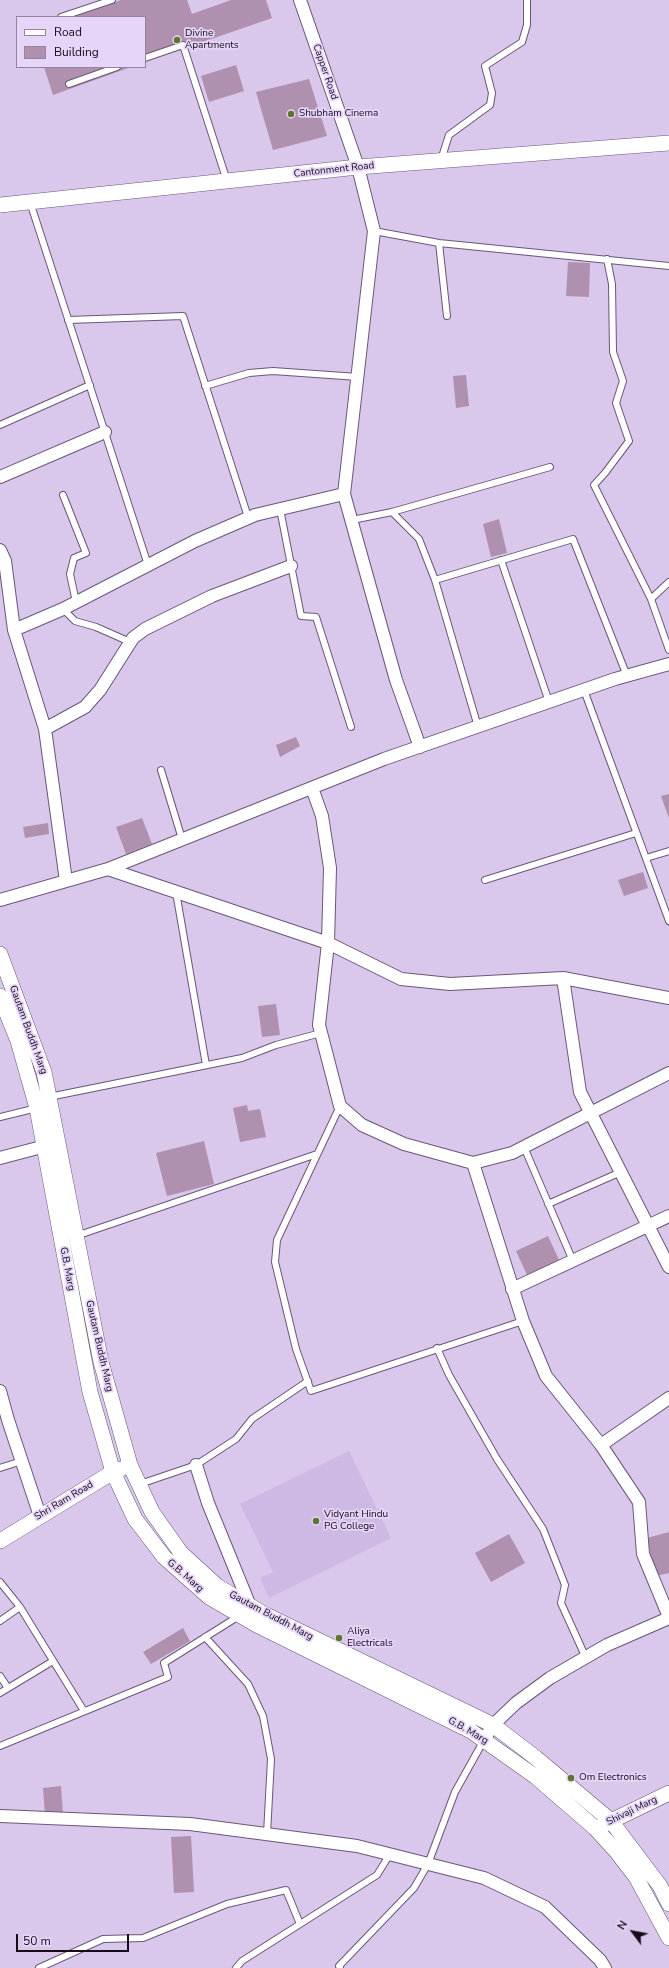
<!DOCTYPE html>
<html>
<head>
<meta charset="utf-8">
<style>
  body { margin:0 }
  #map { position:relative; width:669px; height:1968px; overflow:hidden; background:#d9c7ec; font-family:"Nunito Sans",sans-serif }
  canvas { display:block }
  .legend { position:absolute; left:16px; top:16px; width:130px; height:52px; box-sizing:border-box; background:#e6d4f9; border:1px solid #92849f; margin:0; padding:5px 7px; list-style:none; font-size:12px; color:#130c19 }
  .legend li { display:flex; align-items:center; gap:8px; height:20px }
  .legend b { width:20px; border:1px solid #92849f }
  .north { position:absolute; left:613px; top:1912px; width:40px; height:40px; -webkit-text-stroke:3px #e6d4f9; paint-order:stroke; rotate:302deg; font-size:11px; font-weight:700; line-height:16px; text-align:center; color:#130c19 }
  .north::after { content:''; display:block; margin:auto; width:14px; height:18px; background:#130c19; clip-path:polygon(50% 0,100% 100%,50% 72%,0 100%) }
  .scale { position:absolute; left:16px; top:1934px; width:113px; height:18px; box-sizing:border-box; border:2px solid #130c19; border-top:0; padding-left:5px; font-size:12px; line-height:14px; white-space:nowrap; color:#130c19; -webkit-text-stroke:3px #e6d4f9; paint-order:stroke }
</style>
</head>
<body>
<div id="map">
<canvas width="669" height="1968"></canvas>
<ul class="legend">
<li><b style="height:5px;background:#fff"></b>Road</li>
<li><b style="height:11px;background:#af90ae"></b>Building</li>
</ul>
<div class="north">N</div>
<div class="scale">50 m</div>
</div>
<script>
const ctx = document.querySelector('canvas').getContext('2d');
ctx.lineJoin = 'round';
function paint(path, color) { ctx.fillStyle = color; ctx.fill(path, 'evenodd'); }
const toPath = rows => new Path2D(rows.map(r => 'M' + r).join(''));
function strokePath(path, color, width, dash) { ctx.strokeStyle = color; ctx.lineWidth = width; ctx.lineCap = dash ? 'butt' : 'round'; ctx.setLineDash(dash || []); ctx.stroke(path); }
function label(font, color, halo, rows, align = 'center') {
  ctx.font = font + ' "Nunito Sans",sans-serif'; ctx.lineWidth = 3.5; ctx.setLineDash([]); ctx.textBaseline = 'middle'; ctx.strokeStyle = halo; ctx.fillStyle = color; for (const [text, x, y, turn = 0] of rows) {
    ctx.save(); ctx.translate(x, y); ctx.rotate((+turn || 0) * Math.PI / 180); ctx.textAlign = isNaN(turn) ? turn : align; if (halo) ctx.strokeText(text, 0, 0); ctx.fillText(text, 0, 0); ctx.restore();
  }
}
paint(toPath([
  [349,1451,391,1538,269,1598,260,1578,273,1572,240,1504]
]), '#ceb8e4');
paint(toPath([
  [121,0,187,0,192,14,231,0,266,0,272,18,145,62,145,17,73,17],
  [236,65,244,91,209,102,201,76],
  [44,67,131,67,53,95],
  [309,79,327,136,273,150,256,92],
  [568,262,590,263,589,297,566,296],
  [466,375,469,406,456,408,453,376],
  [499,519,507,553,491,557,483,524],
  [296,737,300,746,280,757,276,745],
  [669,794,669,818,661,796],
  [142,818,152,844,126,854,116,827],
  [48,823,49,834,25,838,23,827],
  [643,872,648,888,624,896,618,880],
  [276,1004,280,1035,262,1037,258,1006],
  [247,1105,248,1111,260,1109,266,1137,240,1142,233,1108],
  [204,1141,214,1184,167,1196,156,1153],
  [548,1236,560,1262,528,1277,516,1251],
  [669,1532,669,1573,656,1576,647,1538],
  [509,1534,525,1563,491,1582,475,1553],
  [183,1628,190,1641,151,1664,143,1652],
  [61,1786,63,1814,45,1816,43,1788],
  [191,1836,194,1892,174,1893,171,1837]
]), '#af90ae');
const service = toPath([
  [61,17,112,0],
  [145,58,183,45,227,181],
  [69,84,117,67],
  [441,160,449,135,490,105,492,93,485,66,522,42,527,25,527,0],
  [30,202,148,565],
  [374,231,439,243,669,266],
  [439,243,447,316],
  [607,259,612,284,613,352,623,381,616,403,629,441,605,473,594,485,651,599,669,650],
  [68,320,183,316,248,517],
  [205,386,249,373,273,371,358,377],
  [0,425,90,385],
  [63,495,86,553,74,558,70,574,76,602],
  [280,509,301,616,316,617,351,727],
  [392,512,419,539,435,580,478,727],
  [352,520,392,512,550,467],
  [501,560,549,702],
  [435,580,573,539,627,676],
  [651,599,669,582],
  [63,609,75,621,96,627,130,642],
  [584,690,669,921],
  [161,770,182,839],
  [646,858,669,851],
  [485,880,636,833],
  [176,892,206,1065],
  [49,1097,242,1058,276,1045,321,1033],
  [340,1106,277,1240,275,1262,296,1349,311,1391,523,1321],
  [0,1117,37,1108],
  [524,1147,573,1261],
  [548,1204,621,1172],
  [76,1236,317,1154],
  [437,1348,449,1375,497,1459,543,1529,565,1585,561,1603,586,1658],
  [0,1468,22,1461],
  [140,1484,196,1465,236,1439,252,1419,308,1381],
  [0,1582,20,1607,84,1711],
  [0,1621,20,1607],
  [205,1637,248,1684,263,1716,271,1759,267,1834],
  [0,1676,8,1688],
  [0,1693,53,1661],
  [0,1746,168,1677,164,1663,239,1616],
  [39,1968,103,1939,143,1938,227,1904,286,1890,300,1924],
  [236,1968,242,1961,377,1875,390,1854],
  [340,1968,339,1966,414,1888,428,1864,455,1792,484,1740]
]);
const minor = toPath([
  [300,0,358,167,374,231,344,494,396,680,420,747],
  [0,477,105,432],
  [0,550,5,561,14,630,45,729,66,881],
  [14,630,63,609,195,541,255,515,344,494],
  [45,729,85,707,100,690,133,638,145,629,212,596,291,566],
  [312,788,322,816,330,868,328,943,319,1025,340,1106,362,1125,404,1144,473,1163,512,1153,669,1073],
  [108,869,384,759,615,679,669,664],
  [0,900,108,869,328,943,401,979,450,984,563,978,669,998],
  [563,978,580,1092,669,1267],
  [0,1158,53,1144],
  [473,1163,523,1321,546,1376,601,1445,639,1502,643,1554,669,1617],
  [512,1289,669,1216],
  [0,1391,8,1420,40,1516],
  [601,1445,669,1398],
  [196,1465,208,1503,250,1606],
  [484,1740,493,1725,516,1703,550,1678,607,1645,669,1618],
  [0,1816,190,1824,357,1846,484,1878,545,1907,600,1960,605,1968]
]);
const tertiary = toPath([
  [0,205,358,167,669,143],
  [0,954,44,1072,101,1362,130,1465,152,1512,181,1553,217,1586,262,1613,493,1725,536,1758,611,1821,660,1886,669,1904],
  [0,996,18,1041,37,1108,90,1392,113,1472,135,1519,164,1557,209,1597,257,1625,471,1731,536,1777,595,1828,616,1851,636,1877,669,1938],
  [0,1541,113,1472,121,1469],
  [603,1825,669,1793]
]);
strokePath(service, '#685878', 8);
strokePath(minor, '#685878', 14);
strokePath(tertiary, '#685878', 16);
strokePath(service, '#fff', 6);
strokePath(minor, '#fff', 12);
strokePath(tertiary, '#fff', 15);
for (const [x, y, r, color] of [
  [177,40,4,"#5b772c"],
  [291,114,4,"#5b772c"],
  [316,1521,4,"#5b772c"],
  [339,1638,4,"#5b772c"],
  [571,1778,4,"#5b772c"]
]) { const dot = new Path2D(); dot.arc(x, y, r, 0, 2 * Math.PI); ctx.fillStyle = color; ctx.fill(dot); strokePath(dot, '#e6d4f9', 1.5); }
label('10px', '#130c19', '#e6d4f9', [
  ["Divine",185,34],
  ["Apartments",185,46],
  ["Shubham Cinema",299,114],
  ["Vidyant Hindu",324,1515],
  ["PG College",324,1527],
  ["Aliya",347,1632],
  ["Electricals",347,1644],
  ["Om Electronics",579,1778]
], 'left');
label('10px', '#130c19', '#e6d4f9', [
  ["Capper Road",325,72,71],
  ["Cantonment Road",334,170,-6],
  ["Gautam Buddh Marg",28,1030,70],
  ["G.B. Marg",67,1269,79],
  ["Gautam Buddh Marg",99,1346,77],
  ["Shri Ram Road",64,1501,-31],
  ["G.B. Marg",185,1576,41],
  ["Gautam Buddh Marg",271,1616,28],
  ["G.B. Marg",468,1731,30],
  ["Shivaji Marg",632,1811,-26]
]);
</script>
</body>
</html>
